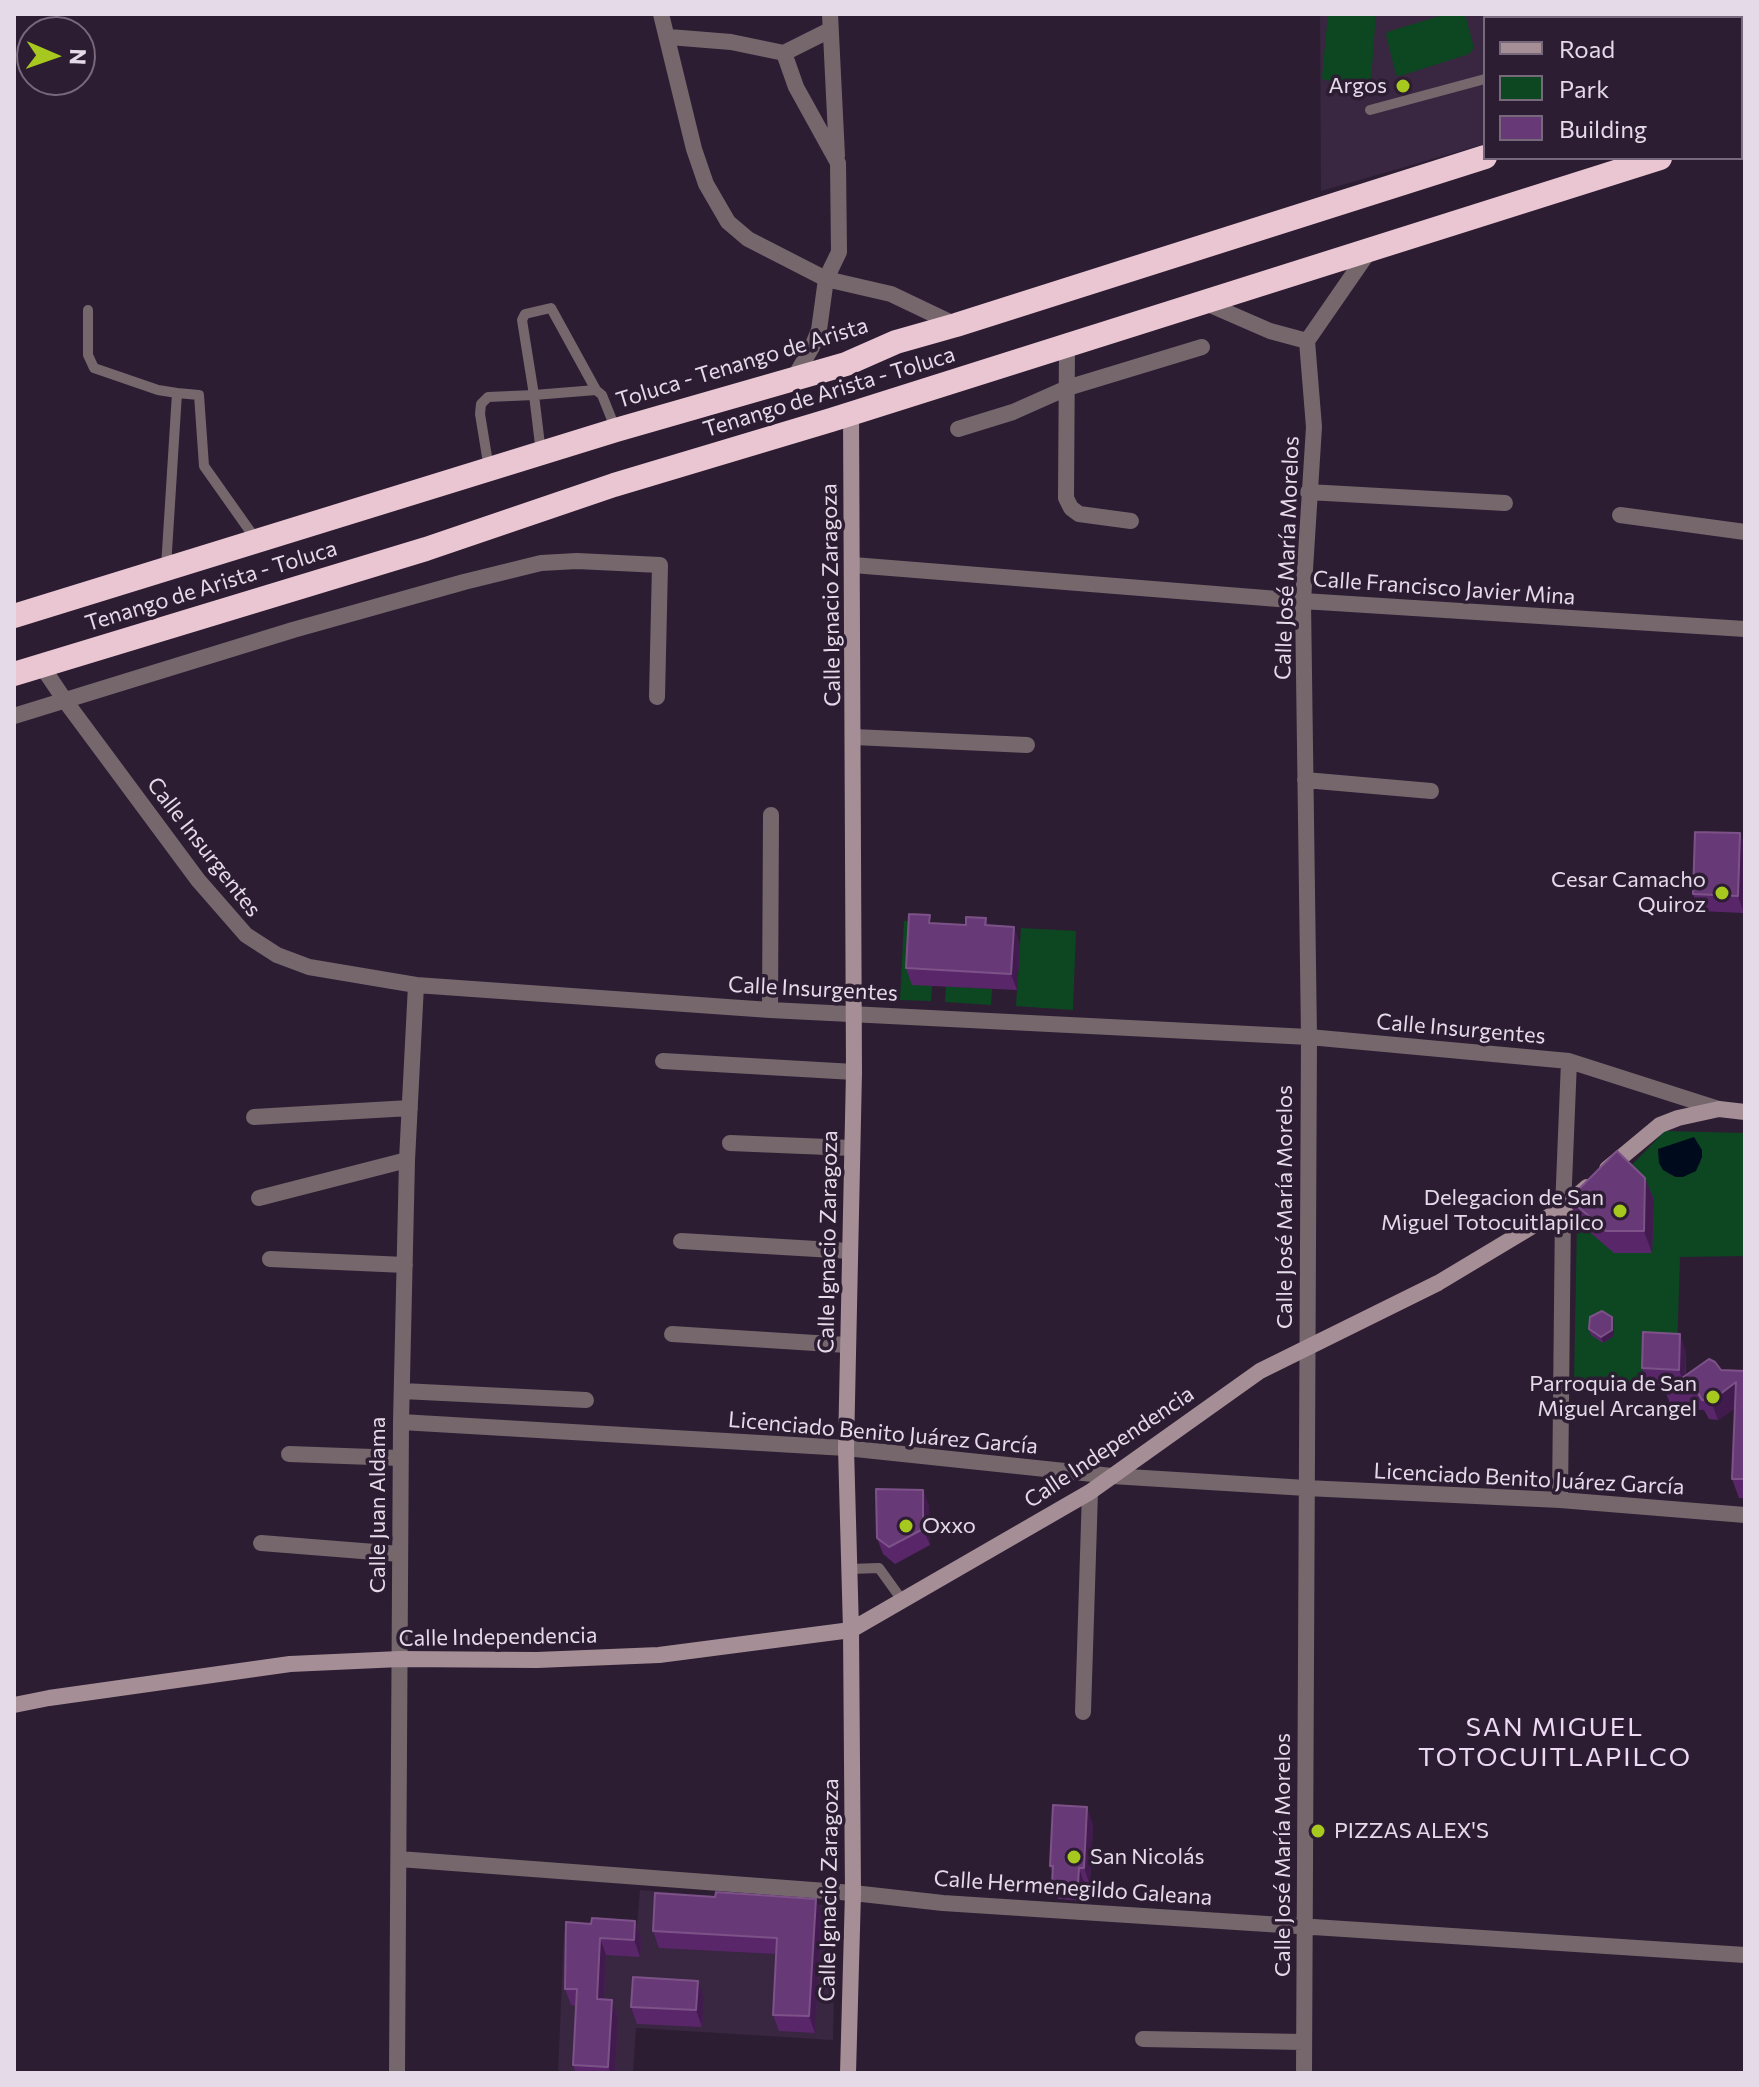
<!DOCTYPE html>
<html>
<head>
<meta charset="utf-8">
<style>
  body { margin:0 }
  #map { position:relative; width:1759px; height:2087px; overflow:hidden; background:#2d1d33; font-family:Commissioner,sans-serif }
  canvas { display:block }
  .frame { position:absolute; inset:0; border:16px solid #e4dae8; pointer-events:none }
  .legend { position:absolute; left:1483px; top:16px; width:260px; height:144px; box-sizing:border-box; background:#2d1d33; border:2px solid #76697b; margin:0; padding:10px 14px; list-style:none; font-size:24px; color:#e4dae8 }
  .legend li { display:flex; align-items:center; gap:16px; height:40px }
  .legend b { width:40px; border:2px solid #76697b }
  .north { position:absolute; left:16px; top:16px; width:80px; height:80px; box-sizing:border-box; background:#2d1d33; border:2px solid #76697b; border-radius:50%; rotate:92deg; font-size:22px; font-weight:700; line-height:32px; text-align:center; color:#e4dae8 }
  .north::after { content:''; display:block; margin:auto; width:28px; height:36px; background:#a7c81f; clip-path:polygon(50% 0,100% 100%,50% 72%,0 100%) }
</style>
</head>
<body>
<div id="map">
<canvas width="1759" height="2087"></canvas>
<div class="frame"></div>
<ul class="legend">
<li><b style="height:10px;background:#a58e96"></b>Road</li>
<li><b style="height:22px;background:#0d4722"></b>Park</li>
<li><b style="height:22px;background:#683977"></b>Building</li>
</ul>
<div class="north">N</div>
</div>
<script>
const ctx = document.querySelector('canvas').getContext('2d');
ctx.lineJoin = 'round';
function paint(path, color) { ctx.fillStyle = color; ctx.fill(path, 'evenodd'); }
const toPath = rows => new Path2D(rows.map(r => 'M' + r).join(''));
function strokePath(path, color, width, dash) { ctx.strokeStyle = color; ctx.lineWidth = width; ctx.lineCap = dash ? 'butt' : 'round'; ctx.setLineDash(dash || []); ctx.stroke(path); }
function label(font, color, halo, rows, align = 'center') {
  ctx.font = font + ' Commissioner,sans-serif'; ctx.lineWidth = 7; ctx.setLineDash([]); ctx.textBaseline = 'middle'; ctx.strokeStyle = halo; ctx.fillStyle = color; for (const [text, x, y, turn = 0] of rows) {
    ctx.save(); ctx.translate(x, y); ctx.rotate((+turn || 0) * Math.PI / 180); ctx.textAlign = isNaN(turn) ? turn : align; if (halo) ctx.strokeText(text, 0, 0); ctx.fillText(text, 0, 0); ctx.restore();
  }
}
paint(toPath([
  [1320,14,1745,14,1745,54,1741,56,1741,18,1485,18,1485,144,1321,191],
  [640,1890,836,1906,833,2040,636,2028,633,2073,558,2073,564,1932,636,1938]
]), '#392640');
paint(toPath([
  [1328,14,1376,14,1371,81,1366,87,1324,80,1322,77],
  [1446,14,1465,14,1474,48,1469,54,1400,76,1396,75,1386,35,1387,32],
  [904,921,936,923,936,932,912,984,932,986,931,1001,900,1000],
  [1021,928,1076,931,1073,1010,1016,1006],
  [946,986,992,989,991,1005,945,1002],
  [1665,1131,1745,1133,1745,1256,1680,1257,1677,1351,1648,1385,1574,1383,1577,1221],
  [1659,1149,1702,1150,1700,1164,1683,1177,1676,1177,1669,1174,1659,1163]
]), '#0d4722');
paint(toPath([
  [1694,1137,1702,1150,1702,1157,1696,1171,1683,1177,1676,1177,1663,1170,1659,1163,1658,1149]
]), '#000a1d');
strokePath(toPath([
  [1654,14,1656,18],
  [1370,110,1485,79],
  [88,310,88,355,94,368,158,390,177,393,166,567],
  [177,393,199,395,204,466,257,541],
  [541,453,534,395,596,390,602,395,616,430],
  [489,469,480,414,481,404,488,397,534,395,522,320,525,314,551,308,596,390],
  [850,1569,879,1568,902,1600]
]), '#76676d', 10);
strokePath(toPath([
  [661,14,694,149,706,184,728,222,748,239,826,279,891,294,956,325],
  [830,14,837,156],
  [669,37,731,42,784,53,796,87,838,163,839,252,826,279,819,330,812,347,794,378],
  [784,53,830,30],
  [1201,301,1270,331,1307,341],
  [1307,341,1370,250],
  [1067,345,1066,498,1071,508,1079,514,1131,521],
  [958,429,1013,412,1067,388,1202,347],
  [1308,492,1505,503],
  [1620,515,1745,532],
  [853,565,1303,601,1745,629],
  [41,665,66,702,198,880,246,935,277,955,309,967,416,985,770,1010,1309,1037,1569,1061,1719,1109],
  [14,716,293,630,464,582,541,563,577,561,660,565,657,697],
  [854,737,1027,745],
  [1305,780,1431,791],
  [770,1010,771,815],
  [663,1061,854,1072],
  [254,1117,410,1108],
  [730,1143,852,1148],
  [259,1198,407,1160],
  [681,1241,850,1251],
  [270,1259,405,1265],
  [672,1334,847,1345],
  [402,1391,586,1400],
  [401,1422,846,1448,1112,1476,1306,1488,1560,1500,1745,1515],
  [289,1454,400,1458],
  [1560,1500,1563,1208,1569,1061],
  [261,1543,400,1554],
  [1083,1712,1090,1492],
  [399,1859,853,1893,943,1903,1745,1955],
  [1143,2039,1303,2042],
  [397,2073,401,1422,407,1160,416,985],
  [1304,2073,1309,1037,1303,601,1314,427,1307,341]
]), '#76676d', 16);
strokePath(toPath([
  [1607,1169,1660,1125,1678,1118,1719,1109,1745,1112],
  [14,1705,49,1698,290,1664,400,1659,537,1660,659,1655,851,1630,1090,1492,1260,1371,1438,1283,1563,1208,1587,1187],
  [848,2073,853,1893,851,1630,846,1448,854,1072,851,412]
]), '#a58e96', 16);
strokePath(toPath([
  [1741,74,1745,73],
  [1741,136,1745,135],
  [14,616,616,430,846,364,896,342,956,325,1485,157],
  [14,674,426,549,614,485,831,420,1660,158]
]), '#eac6d2', 24);
paint(toPath([
  [1740,833,1745,847,1744,913,1699,911,1693,894],
  [986,918,988,926,1020,943,1017,990,912,985,906,968,933,923,966,925],
  [1645,1178,1654,1200,1652,1253,1614,1253,1577,1221,1569,1199],
  [1614,1323,1614,1336,1603,1343,1591,1335,1589,1329],
  [1686,1351,1686,1376,1721,1370,1745,1371,1745,1498,1739,1498,1732,1479,1735,1408,1718,1420,1709,1419,1704,1410,1672,1409,1665,1390,1670,1386,1648,1385,1642,1368],
  [923,1490,929,1507,930,1545,895,1564,883,1554,877,1538],
  [1093,1824,1090,1885,1085,1885,1084,1901,1058,1899,1052,1882,1053,1874,1050,1866],
  [822,1915,815,2033,779,2031,773,2015,776,1954,659,1948,653,1931],
  [635,1921,641,1938,640,1957,606,1955,604,2000,612,2000,618,2017,615,2073,576,2073,573,2065,576,2006,571,2005,565,1989,591,1924],
  [704,1998,702,2027,637,2024,631,2007]
]), '#59266a');
paint(toPath([
  [1740,833,1745,847,1744,913,1738,896],
  [1014,927,1020,943,1017,990,1011,974],
  [1645,1178,1654,1200,1652,1253,1644,1231],
  [1612,1317,1614,1323,1614,1336,1603,1343,1601,1337],
  [1680,1334,1686,1351,1685,1387,1679,1370],
  [1736,1382,1743,1402,1718,1420,1711,1401],
  [923,1490,929,1507,930,1545,923,1529],
  [1087,1807,1093,1824,1090,1885,1084,1868],
  [1079,1868,1085,1885,1084,1901,1078,1884],
  [816,1899,822,1915,815,2033,809,2016],
  [635,1921,641,1938,640,1957,634,1940],
  [600,1938,606,1955,603,2016,597,1999],
  [698,1981,704,1998,702,2027,696,2010],
  [612,2000,618,2017,615,2073,611,2073,608,2067]
]), '#411a4e');
const building = toPath([
  [1695,832,1740,833,1738,896,1693,894,1695,832],
  [909,914,930,915,929,923,966,925,966,917,986,918,985,925,1014,927,1011,974,906,968,909,914],
  [1617,1151,1645,1178,1644,1231,1606,1231,1569,1199,1617,1151],
  [1602,1311,1612,1317,1612,1330,1601,1337,1589,1329,1590,1317,1602,1311],
  [1643,1332,1680,1334,1679,1370,1642,1368,1643,1332],
  [1709,1359,1715,1362,1721,1370,1745,1371,1745,1479,1732,1479,1736,1382,1711,1401,1702,1400,1697,1391,1665,1390,1709,1359],
  [876,1489,923,1490,923,1529,889,1547,877,1538,876,1489],
  [1053,1805,1087,1807,1084,1868,1079,1868,1078,1884,1052,1882,1053,1866,1050,1866,1053,1805],
  [716,1892,816,1899,809,2016,773,2015,777,1938,653,1931,655,1893,715,1897,716,1892],
  [592,1918,635,1921,634,1940,600,1938,597,1999,612,2000,608,2067,573,2065,577,1989,565,1989,566,1922,591,1924,592,1918],
  [633,1977,698,1981,696,2010,631,2007,633,1977]
]);
paint(building, '#683977');
strokePath(building, '#7c5289', 2);
for (const [x, y, r, color] of [
  [1403,86,8,"#a7c81f"],
  [1722,893,8,"#a7c81f"],
  [1620,1211,8,"#a7c81f"],
  [1713,1397,8,"#a7c81f"],
  [906,1526,8,"#a7c81f"],
  [1318,1831,8,"#a7c81f"],
  [1074,1857,8,"#a7c81f"]
]) { const dot = new Path2D(); dot.arc(x, y, r, 0, 2 * Math.PI); ctx.fillStyle = color; ctx.fill(dot); strokePath(dot, '#2d1d33', 3); }
label('22px', '#e4dae8', '#2d1d33', [
  ["Argos",1387,86],
  ["Cesar Camacho",1706,880],
  ["Quiroz",1706,905],
  ["Delegacion de San",1604,1198],
  ["Miguel Totocuitlapilco",1604,1223],
  ["Parroquia de San",1697,1384],
  ["Miguel Arcangel",1697,1409],
  ["Oxxo",922,1526,"left"],
  ["PIZZAS ALEX'S",1334,1831,"left"],
  ["San Nicolás",1090,1857,"left"]
], 'right');
label('22px', '#e4dae8', '#2d1d33', [
  ["Toluca - Tenango de Arista",742,363,-17],
  ["Tenango de Arista - Toluca",829,392,-17],
  ["Calle José María Morelos",1287,558,-88],
  ["Tenango de Arista - Toluca",211,586,-17],
  ["Calle Francisco Javier Mina",1444,588,4],
  ["Calle Ignacio Zaragoza",831,595,-91],
  ["Calle Insurgentes",204,847,52],
  ["Calle Insurgentes",813,989,3],
  ["Calle Insurgentes",1461,1029,5],
  ["Calle José María Morelos",1285,1207,-90],
  ["Calle Ignacio Zaragoza",828,1242,-89],
  ["Licenciado Benito Juárez García",883,1433,5],
  ["Calle Independencia",1109,1447,-34],
  ["Licenciado Benito Juárez García",1529,1479,3],
  ["Calle Juan Aldama",378,1505,-90],
  ["Calle Independencia",498,1637,-1],
  ["Calle José María Morelos",1283,1855,-90],
  ["Calle Hermenegildo Galeana",1073,1888,4],
  ["Calle Ignacio Zaragoza",829,1890,-89]
]);
ctx.letterSpacing = '2px';
label('26px', '#eed9f5', '#2d1d33', [
  ["SAN MIGUEL",1555,1727],
  ["TOTOCUITLAPILCO",1555,1757]
]);
ctx.letterSpacing = '0px';
</script>
</body>
</html>
